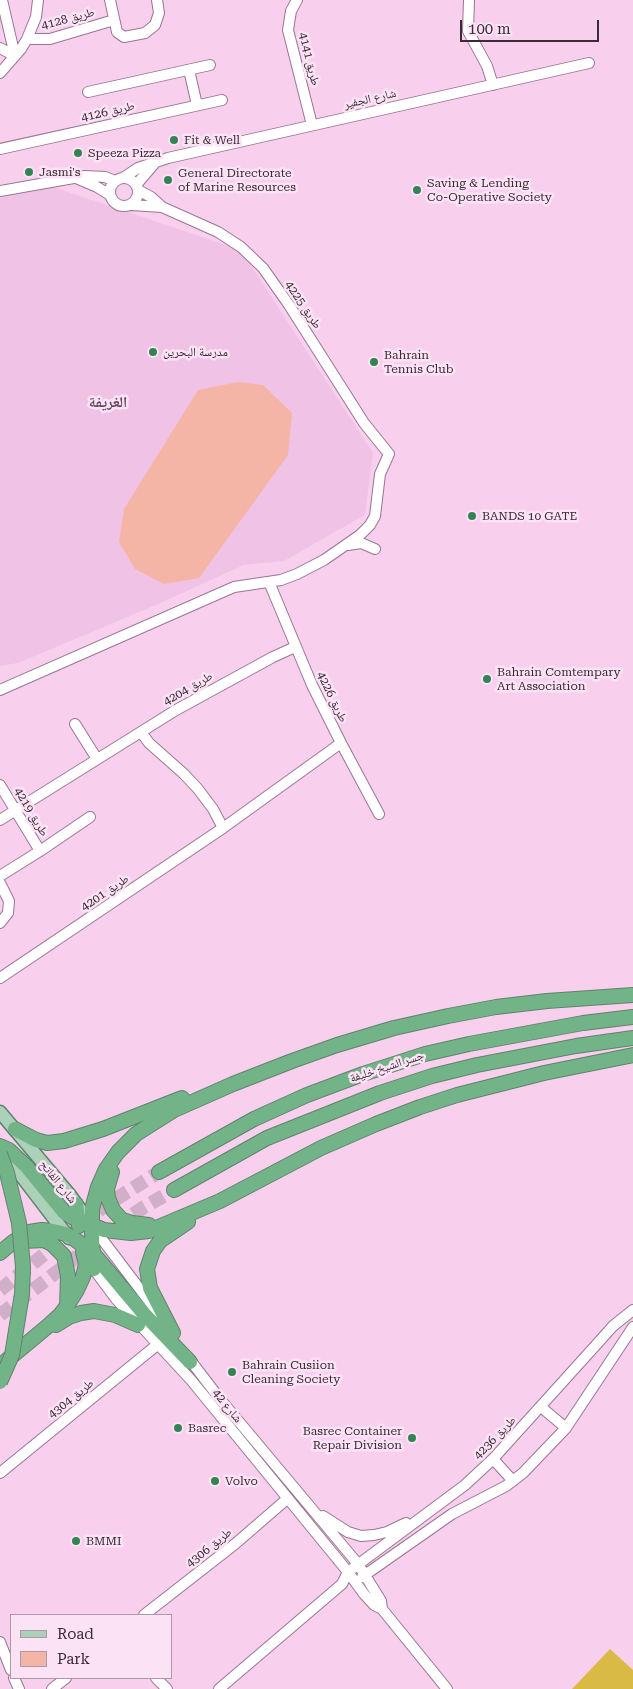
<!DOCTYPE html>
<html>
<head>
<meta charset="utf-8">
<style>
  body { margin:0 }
  #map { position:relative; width:633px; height:1689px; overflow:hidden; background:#f8d0ee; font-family:"Roboto Serif",serif }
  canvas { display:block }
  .legend { position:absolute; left:10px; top:1614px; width:162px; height:65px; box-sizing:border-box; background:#fbe3f5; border:1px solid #ae99a9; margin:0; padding:6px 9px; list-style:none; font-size:15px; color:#3a2b37 }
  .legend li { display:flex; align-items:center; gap:10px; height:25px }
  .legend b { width:25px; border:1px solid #ae99a9 }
  .scale { position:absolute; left:460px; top:20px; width:139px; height:22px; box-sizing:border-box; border:2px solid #3a2b37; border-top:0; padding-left:6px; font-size:15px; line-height:18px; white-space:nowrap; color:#3a2b37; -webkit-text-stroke:4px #fbe3f5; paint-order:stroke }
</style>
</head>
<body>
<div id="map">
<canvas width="633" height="1689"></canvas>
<ul class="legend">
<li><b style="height:6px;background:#abd1b8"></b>Road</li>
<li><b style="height:14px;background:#f4b5a6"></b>Park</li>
</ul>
<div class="scale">100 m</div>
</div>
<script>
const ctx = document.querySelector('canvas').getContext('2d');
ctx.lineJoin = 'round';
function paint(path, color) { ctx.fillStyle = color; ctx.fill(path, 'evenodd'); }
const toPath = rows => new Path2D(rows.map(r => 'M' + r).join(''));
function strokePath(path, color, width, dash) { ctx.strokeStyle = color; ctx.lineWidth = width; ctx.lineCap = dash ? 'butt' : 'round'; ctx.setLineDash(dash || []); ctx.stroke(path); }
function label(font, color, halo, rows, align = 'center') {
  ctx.font = font + ' "Roboto Serif","Noto Naskh Arabic",serif'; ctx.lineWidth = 5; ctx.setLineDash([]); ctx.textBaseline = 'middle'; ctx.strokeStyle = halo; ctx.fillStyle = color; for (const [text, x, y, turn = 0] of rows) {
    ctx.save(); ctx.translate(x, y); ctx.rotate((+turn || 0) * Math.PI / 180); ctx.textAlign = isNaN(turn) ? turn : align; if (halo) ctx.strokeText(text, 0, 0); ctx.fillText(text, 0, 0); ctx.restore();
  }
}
paint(toPath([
  [50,186,241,250,373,453,365,515,284,561,244,565,156,605,18,663,0,666,0,198]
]), '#f0c3e6');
paint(toPath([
  [238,382,263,385,292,413,288,455,199,578,164,584,135,569,119,542,124,509,198,390]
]), '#f4b5a6');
paint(toPath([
  [610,1649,633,1670,633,1689,572,1689]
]), '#d9ba44');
strokePath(toPath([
  [116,1226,144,1207,174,1190],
  [0,1290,103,1207,159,1172],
  [0,1315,91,1246]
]), '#d2afc9', 14, [14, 7]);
const minor = toPath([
  [2,0,15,56],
  [110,0,117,32,124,37,145,33,155,25,159,13,157,0],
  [297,0,291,11,288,30,312,125],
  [469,0,468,31,487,66,493,85],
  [27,39,50,39,114,20],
  [0,48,15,56],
  [189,70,197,105],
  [0,73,21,49,27,39,36,17,38,0],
  [88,92,210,65],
  [0,149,222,100],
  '110 192a14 14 0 1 1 28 0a14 14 0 1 1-28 0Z',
  [76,178,97,187,110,195],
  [123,178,138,168,168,158,589,63],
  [136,185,154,164],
  [138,190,151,197,162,207],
  [0,191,85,176,105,177,115,181],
  [348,545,361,543,375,549],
  [269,582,312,685,341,743,379,814],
  [0,690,234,587,281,580,297,574,324,560,360,535,370,525,375,516,380,474,389,454,364,423,289,305,263,268,241,247,218,232,162,207,131,205],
  [75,724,97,759],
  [141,732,149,743,184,774,198,789,213,809,223,828],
  [0,785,40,851],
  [0,820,176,710,273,657,295,647],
  [0,876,40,851,90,817],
  [0,883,9,901,8,913,0,923],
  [0,978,223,828,341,743],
  [92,1226,158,1313],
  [90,1264,116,1299,191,1380,348,1572,364,1594,374,1605,382,1609,447,1689],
  [187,1356,220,1399,358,1564,381,1601,382,1609],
  [541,1407,566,1428],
  [493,1459,513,1481],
  [0,1473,157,1345],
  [323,1516,348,1532,361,1536,374,1535,387,1532,406,1523],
  [362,1577,452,1514,506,1486,523,1473,566,1428,633,1327],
  [144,1615,235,1544,287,1499],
  [0,1642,11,1670],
  [14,1678,19,1689],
  [156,1678,167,1689],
  [52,1689,66,1678],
  [219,1689,342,1584,348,1572,465,1485,493,1459,596,1345,613,1326,633,1310]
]);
const major = toPath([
  [0,1112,69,1194,82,1212],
  [0,1148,69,1238]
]);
const highway = toPath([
  [15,1129,36,1140,47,1143,64,1141,103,1129,182,1098],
  [0,1146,9,1150,27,1167,64,1212,72,1217,104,1230,131,1233,149,1231,220,1201,321,1148,376,1124,420,1107,457,1095,544,1073,633,1055],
  [112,1172,107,1189,108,1198,113,1210,122,1220,132,1223,149,1225],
  [159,1172,254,1119,307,1095,363,1074,425,1054,469,1044,583,1023,633,1017],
  [174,1190,267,1138,380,1093,432,1076,477,1065,576,1046,633,1038],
  [76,1204,79,1226],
  [24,1241,44,1240,52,1244,64,1256,68,1276,67,1306],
  [0,1253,13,1242,29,1232,42,1230,53,1231,66,1234,73,1238,92,1252,144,1314,190,1362],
  [94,1269,92,1239,92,1209,98,1187,106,1169,118,1152,136,1134,174,1110,233,1084,292,1061,337,1045,394,1028,448,1016,496,1007,547,1001,633,995],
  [56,1325,69,1317,81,1313,94,1311,115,1315,138,1325],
  [173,1333,150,1288,147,1269,153,1251,160,1241,188,1222],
  [6,1361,48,1326,60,1315,67,1306,77,1290,83,1277,86,1264,83,1252]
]);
strokePath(minor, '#997692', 12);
strokePath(major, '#5f836c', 15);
strokePath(highway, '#5f836c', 16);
strokePath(minor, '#fff', 10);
strokePath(major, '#abd1b8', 12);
strokePath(highway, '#73b388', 14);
const highwayBridge = toPath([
  [0,1154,7,1173,19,1223,23,1267,22,1294,12,1355,0,1382]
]);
strokePath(highwayBridge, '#5f836c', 16, []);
strokePath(highwayBridge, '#73b388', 14);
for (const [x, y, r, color] of [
  [174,140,5,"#338353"],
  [78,153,5,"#338353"],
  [29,172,5,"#338353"],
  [168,180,5,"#338353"],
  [417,190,5,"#338353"],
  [153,352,5,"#338353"],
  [374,362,5,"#338353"],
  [472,516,5,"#338353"],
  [487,679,5,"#338353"],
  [232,1372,5,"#338353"],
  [178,1428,5,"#338353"],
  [412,1438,5,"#338353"],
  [215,1481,5,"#338353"],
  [76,1541,5,"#338353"]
]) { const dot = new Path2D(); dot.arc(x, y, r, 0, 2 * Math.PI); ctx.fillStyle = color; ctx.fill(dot); strokePath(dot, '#fbe3f5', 2); }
label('12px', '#3a2b37', '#fbe3f5', [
  ["طريق 4128",68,19,-15],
  ["طريق 4141",309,59,76],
  ["شارع الجفير",370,99,-13],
  ["طريق 4126",108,112,-13],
  ["طريق 4225",303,305,56],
  ["طريق 4204",188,689,-30],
  ["طريق 4226",332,697,64],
  ["طريق 4219",31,812,59],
  ["طريق 4201",105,893,-34],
  ["جسر الشيخ خليفة",387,1067,-18],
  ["شارع الفاتح",58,1182,51],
  ["طريق 4304",71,1399,-39],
  ["شارع 42",227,1406,51],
  ["طريق 4236",495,1438,-46],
  ["طريق 4306",209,1548,-39]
]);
label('12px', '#3a2b37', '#fbe3f5', [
  ["Fit & Well",184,140],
  ["Speeza Pizza",88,153],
  ["Jasmi's",39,172],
  ["General Directorate",178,173],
  ["of Marine Resources",178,187],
  ["Saving & Lending",427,183],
  ["Co-Operative Society",427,197],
  ["مدرسة البحرين",163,352],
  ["Bahrain",384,355],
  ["Tennis Club",384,369],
  ["BANDS 10 GATE",482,516],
  ["Bahrain Comtempary",497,672],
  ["Art Association",497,686],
  ["Bahrain Cusiion",242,1365],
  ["Cleaning Society",242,1379],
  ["Basrec",188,1428],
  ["Basrec Container",402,1431,"right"],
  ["Repair Division",402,1445,"right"],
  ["Volvo",225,1481],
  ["BMMI",86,1541]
], 'left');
label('bold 15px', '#674761', '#fbe3f5', [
  ["الغريفة",108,403]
]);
</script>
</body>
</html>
